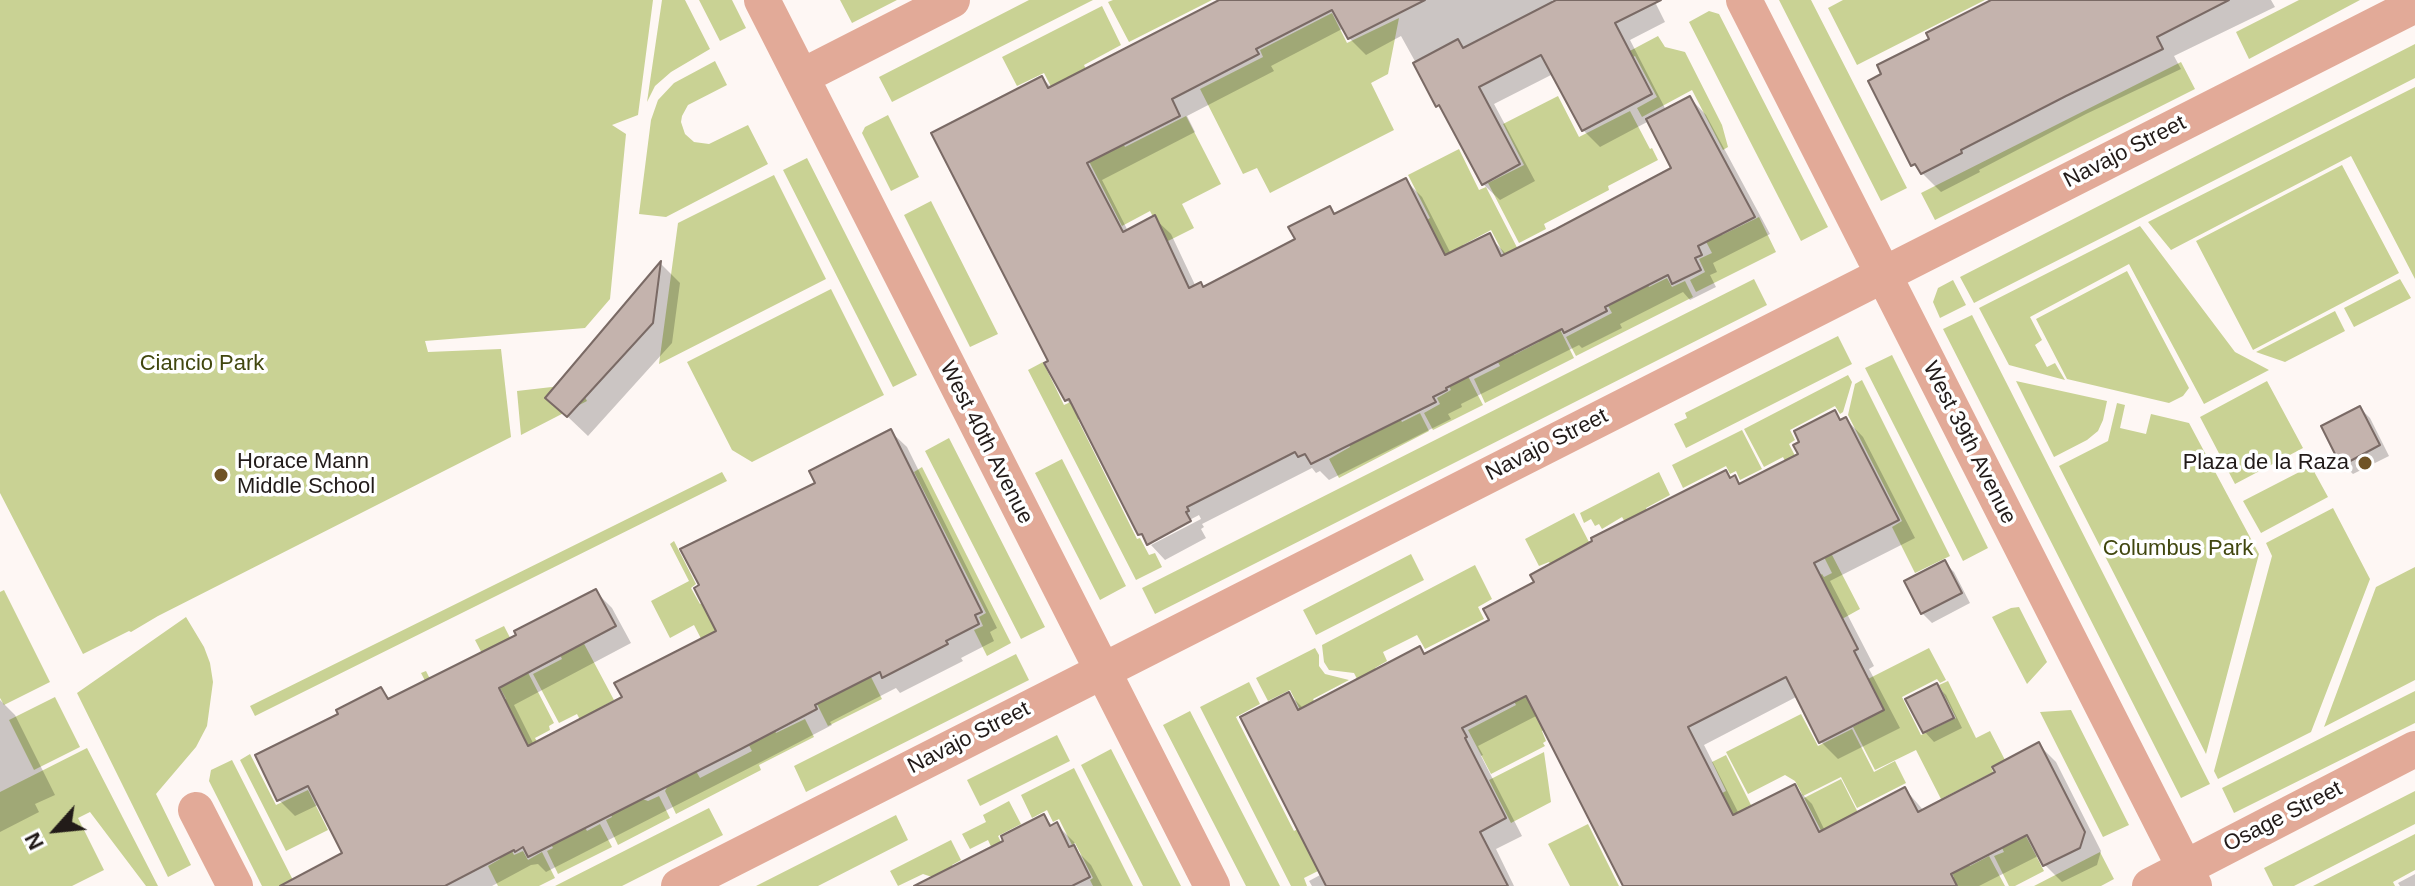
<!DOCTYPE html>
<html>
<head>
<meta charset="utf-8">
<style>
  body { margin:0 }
  #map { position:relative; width:2415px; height:886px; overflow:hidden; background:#fef7f4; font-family:Arial,sans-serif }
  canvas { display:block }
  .north { position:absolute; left:16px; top:790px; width:80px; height:80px; -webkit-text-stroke:6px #fff; paint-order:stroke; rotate:243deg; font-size:22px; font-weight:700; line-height:32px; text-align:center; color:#221b19 }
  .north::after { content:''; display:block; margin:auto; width:28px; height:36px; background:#221b19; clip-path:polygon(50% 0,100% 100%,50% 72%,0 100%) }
</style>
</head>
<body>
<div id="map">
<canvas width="2415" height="886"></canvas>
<div class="north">N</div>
</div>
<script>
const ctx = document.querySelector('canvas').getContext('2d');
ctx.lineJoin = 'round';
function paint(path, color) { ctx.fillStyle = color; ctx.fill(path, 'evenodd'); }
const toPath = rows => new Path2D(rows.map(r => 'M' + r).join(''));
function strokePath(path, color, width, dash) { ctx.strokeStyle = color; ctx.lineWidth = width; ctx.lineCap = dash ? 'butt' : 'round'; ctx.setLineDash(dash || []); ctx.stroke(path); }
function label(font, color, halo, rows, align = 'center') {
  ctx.font = font + ' Arial,sans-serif'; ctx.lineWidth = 7; ctx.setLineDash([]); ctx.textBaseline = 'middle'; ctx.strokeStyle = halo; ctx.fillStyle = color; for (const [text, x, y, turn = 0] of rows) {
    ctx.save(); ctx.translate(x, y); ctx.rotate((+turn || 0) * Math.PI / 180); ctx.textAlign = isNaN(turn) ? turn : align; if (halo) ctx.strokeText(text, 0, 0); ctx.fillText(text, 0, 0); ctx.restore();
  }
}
paint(toPath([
  [0,0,653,0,638,115,612,125,626,134,610,299,585,328,425,341,428,352,501,349,511,437,158,616,131,632,129,631,83,654,0,493],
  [662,0,685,0,710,49,671,72,655,86,647,102],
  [699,0,732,0,746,28,720,41],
  [840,0,897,0,852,23],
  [1029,0,1093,0,892,102,879,77],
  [1113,0,1212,0,1129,42,1108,2],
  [1779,0,1811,0,1907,188,1881,201],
  [1843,0,1985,0,1857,65,1828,8],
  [2299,0,2360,0,2249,59,2236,32],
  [1102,6,1121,45,1084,65,1125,147,1186,116,1221,184,1182,204,1194,228,1166,242,1150,211,1122,226,1044,73,1017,86,1002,57],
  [1709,11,1719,14,1828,227,1801,241,1689,22],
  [1332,13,1347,43,1399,18,1388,74,1371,83,1394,130,1270,193,1257,168,1243,174,1200,89,1263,57,1260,50],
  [1658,36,1665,47,1685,52,1722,125,1728,147,1723,150,1692,90,1642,117,1637,108,1657,97,1635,56,1612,68,1609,62],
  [2415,44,2415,78,1974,303,1960,277],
  [715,61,727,85,688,105,682,116,681,122,685,134,694,142,709,144,748,125,768,164,666,217,639,214,651,120,658,100,674,83],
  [2181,62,2195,89,1935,220,1921,193],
  [2415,87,2415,279,2351,156,2171,250,2148,222],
  [1558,96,1579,137,1630,111,1650,149,1652,148,1658,160,1608,186,1609,190,1544,224,1546,229,1519,243,1488,183,1524,165,1503,124],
  [888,115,919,177,891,191,862,133,865,127],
  [1459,149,1479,190,1486,187,1547,306,1534,312,1491,230,1463,245,1470,259,1450,270,1412,228,1430,218,1408,175],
  [807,158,917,375,893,387,783,170],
  [2342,165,2399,273,2253,350,2196,241],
  [774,175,826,279,659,364,678,223],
  [931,201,998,334,970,347,904,215],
  [1759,217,1776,252,1696,292,1690,280,1705,272,1699,259,1712,253,1702,234,1717,226,1722,235],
  [2140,226,2235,352,2269,370,2204,404,2129,264,2030,317,2042,340,2035,345,2047,367,2055,363,2065,380,2009,365,1979,308],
  [2127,271,2189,388,2183,396,2169,403,2067,379,2036,319],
  [1642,272,1649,287,1667,278,1672,287,1685,281,1693,297,1576,356,1566,337,1612,313,1601,293],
  [1754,279,1767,305,1155,614,1142,588],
  [2400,279,2411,298,2354,327,2344,308],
  [1953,280,1966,305,1940,318,1933,302,1938,288],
  [831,289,884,395,752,462,732,450,687,362],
  [1549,307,1574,358,1485,403,1474,379,1500,366,1494,354,1509,347,1514,355,1539,342,1527,318],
  [2335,311,2345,331,2285,362,2256,352],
  [1972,315,2210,784,2181,798,1943,329],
  [1415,319,1457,355,1483,405,1433,430,1424,413,1440,404,1437,398,1451,390],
  [1838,336,1852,364,1686,448,1674,424,1687,418,1685,413],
  [1892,355,1988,548,1963,561,1865,368],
  [1043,362,1064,405,1085,395,1078,420,1137,539,1140,538,1149,555,1155,553,1162,567,1136,580,1028,370],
  [1848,375,1852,382,1843,412,1840,414,1835,406,1790,430,1795,440,1789,444,1839,542,1829,547,1783,457,1764,467,1744,429],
  [1862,380,1950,556,1915,573,1892,527,1902,521,1848,415,1855,384],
  [2016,381,2107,401,2103,420,2098,431,2087,440,2054,457],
  [2267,381,2303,448,2235,484,2200,417],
  [578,384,587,401,521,435,517,391],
  [2117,403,2125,405,2120,428,2146,434,2151,414,2189,423,2259,554,2206,754,2059,466,2108,441],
  [1397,413,1402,422,1420,413,1429,431,1339,478,1329,459,1350,447,1345,436],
  [1742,430,1762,469,1740,480,1736,471,1730,474,1726,466,1683,488,1672,465],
  [949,438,1045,627,1021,639,925,451],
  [1062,459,1126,586,1100,600,1035,473],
  [2311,466,2328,497,2261,533,2243,501],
  [922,467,1011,643,987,656,974,630,983,626,979,617,986,613,914,472],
  [722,472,727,481,255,716,250,706],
  [1659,472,1670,495,1646,508,1650,518,1629,529,1622,517,1602,529,1599,524,1595,526,1591,519,1584,523,1580,513],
  [2333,508,2370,579,2311,732,2218,779,2214,771,2272,556,2266,543],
  [1574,513,1604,571,1553,568,1549,562,1539,566,1525,539],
  [674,541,696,584,691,588,700,604,719,595,718,618,776,733,805,719,814,737,759,765,761,770,676,814,665,791,676,772,692,764,700,778,752,751,745,738,751,735,694,625,670,638,651,601,689,581,670,544],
  [1830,551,1860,609,1842,619,1794,589,1822,574,1824,577,1832,573,1823,555],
  [1411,554,1424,580,1316,635,1303,610],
  [1475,565,1492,599,1478,607,1484,619,1425,649,1417,635,1383,652,1387,661,1375,668,1429,774,1412,788,1354,673,1329,670,1324,662,1322,645],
  [2415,567,2415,680,2324,727,2376,587],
  [4,590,50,682,4,705,0,698,0,592],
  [2019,607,2047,662,2027,684,1992,617,2011,608],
  [186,617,204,647,210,663,213,682,207,726,196,747,156,794,191,865,168,877,77,693],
  [573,623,614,700,589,714,631,795,648,801,659,796,670,818,618,845,606,820,612,817,607,808,622,800,577,714,559,723,533,674,562,659,550,635],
  [504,626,554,723,549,726,550,730,535,738,587,831,600,824,612,847,558,874,547,851,553,848,480,713,506,699,475,640],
  [1477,628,1560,721,1542,731,1546,741,1543,743,1545,746,1491,774,1468,730,1516,705],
  [1315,648,1319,655,1319,666,1325,674,1349,680,1313,699,1336,743,1321,751,1290,690,1268,701,1256,678],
  [1929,648,1946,680,1940,683,1937,679,1902,697,1921,735,1956,718,1939,685,1948,681,1976,738,1990,731,2005,760,1991,767,1993,772,1941,799,1916,750,1875,770,1853,727,1884,710,1868,679],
  [1016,654,1029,680,806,792,794,766],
  [426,671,454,727,481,791,514,855,523,851,528,860,542,852,555,878,539,886,498,886,488,866,500,859,477,815,447,723,421,673],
  [871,677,882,699,828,726,816,702],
  [1249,682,1260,704,1236,717,1294,831,1311,823,1332,864,1304,878,1307,886,1291,886,1200,707],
  [2415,691,2415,723,2234,813,2222,788],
  [55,697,80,747,34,770,9,720],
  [2071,710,2129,825,2103,837,2040,712],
  [1190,711,1280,886,1246,886,1163,725],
  [1801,714,1818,746,1852,729,1874,772,1895,761,1906,783,1857,808,1841,777,1803,796,1795,781,1785,775,1748,794,1726,752],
  [1057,735,1070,761,980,806,967,780],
  [87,748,158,886,146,886,90,812,78,818,104,870,72,886,0,886,0,792],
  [1111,749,1181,886,1143,886,1081,765],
  [1544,752,1551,802,1511,823,1489,780],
  [250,754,276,805,308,790,328,830,286,851,240,760],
  [1726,755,1751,805,1747,807,1775,863,1689,810,1726,791,1712,762],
  [232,760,296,886,262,886,209,781,211,770],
  [1074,768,1133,886,1093,886,1090,880,1093,878,1075,843,1072,845,1059,819,1053,822,1047,810,1032,818,1021,795],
  [1994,774,2044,871,2015,886,2009,886,1994,856,2004,852,1999,842],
  [1841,779,1895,886,1826,840,1804,798],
  [2415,791,2415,824,2294,886,2273,886,2264,868],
  [1009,801,1021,824,998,836,1004,848,994,853,988,840,970,849,962,834,986,822,983,815],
  [709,808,723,835,622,886,555,886],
  [896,815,908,840,818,886,756,886],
  [1588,824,1619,886,1570,886,1548,844],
  [2415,834,2415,870,2393,882,2395,886,2313,886],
  [951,840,961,860,952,865,957,876,937,886,932,877,923,874,898,886,890,871],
  [1961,849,1970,866,1989,856,2005,886,1947,886,1954,877,1944,858],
  [2100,852,2114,879,2101,886,2034,886]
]), '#c9d294');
paint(toPath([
  [1224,0,1552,0,1555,5,1564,0,1654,0,1665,22,1630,40,1666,110,1690,98,1706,115,1770,234,1713,263,1717,272,1710,275,1716,287,1690,300,1683,292,1620,324,1622,328,1582,348,1579,345,1461,404,1462,407,1448,414,1451,419,1329,480,1320,471,1316,473,1312,468,1202,524,1204,527,1201,529,1206,538,1165,560,1151,545,1201,519,1199,515,1148,542,1140,534,1078,411,1066,400,1051,362,1042,78,1052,88],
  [1344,28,1349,38,1366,55,1401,36,1483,184,1500,200,1535,181,1494,104,1553,74,1583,130,1600,147,1649,121,1674,169,1507,255,1489,236,1451,254,1422,197,1405,180,1337,215,1330,208,1297,240,1205,289,1196,287,1171,234,1154,218,1128,231,1102,180,1195,132,1187,116,1274,71,1271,66],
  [1994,0,2271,0,2275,7,2174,56,2181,69,2086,114,1979,170,1980,172,1941,192,1913,164,1931,40],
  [661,264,680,283,672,343,588,436,548,398],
  [2360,408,2370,418,2389,456,2353,474,2343,464],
  [1834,413,1842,421,1846,419,1863,437,1915,538,1830,581,1874,666,1869,669,1900,728,1838,759,1821,742,1798,696,1704,745,1739,814,1794,786,1812,804,1825,831,1905,789,1924,811,1998,773,2039,745,2056,762,2101,851,2097,865,2062,882,2045,865,2040,855,1979,886,1633,886,1538,715,1478,746,1483,755,1481,756,1522,836,1496,849,1514,886,1312,886,1309,881,1322,874,1289,694,1304,709,1420,648,1426,655,1491,621,1536,583,1725,472,1742,485,1801,455],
  [890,431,907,447,997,628,990,632,994,641,961,658,963,661,900,693,896,688,830,722,832,725,757,764,546,872,538,864,531,865,492,886,333,886,345,854,320,804,295,816,279,800,257,756,341,715,381,689,391,700,519,636,596,592,612,608,631,643,514,705,534,745,625,698,719,632,818,484],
  [1944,562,1954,572,1970,603,1932,623,1922,613],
  [1936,685,1946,695,1962,728,1934,742,1925,732],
  [0,700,15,715,55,795,35,804,39,812,0,832],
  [1044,817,1053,826,1056,824,1074,842,1079,853,1091,865,1102,886,919,886,1006,842],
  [2415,874,2415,886,2400,886,2398,883]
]), '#0003');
const building = toPath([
  [1219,0,1425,0,1348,39,1332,10,1256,49,1259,54,1172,99,1180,116,1087,163,1123,232,1155,215,1189,288,1201,282,1203,287,1295,239,1288,227,1330,206,1334,214,1406,178,1445,255,1490,233,1501,256,1556,229,1671,168,1646,119,1690,96,1755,217,1698,246,1702,255,1695,258,1701,270,1672,284,1668,275,1605,307,1607,311,1564,333,1562,329,1446,388,1447,390,1433,397,1436,402,1311,464,1305,454,1298,457,1295,452,1187,507,1189,511,1186,512,1191,521,1147,545,1142,534,1138,535,1069,399,1065,401,1044,363,1048,361,931,133,1042,76,1048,88,1219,0],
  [1556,0,1661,0,1615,23,1652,94,1582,131,1541,55,1479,87,1520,164,1482,185,1439,105,1436,107,1413,63,1458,39,1463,48,1556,0],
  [1991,0,2229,0,2157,37,2163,49,2066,96,1961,150,1962,153,1921,174,1915,164,1911,166,1868,81,1881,74,1877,65,1929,39,1926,33,1991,0],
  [661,261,653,323,567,417,545,398,661,261],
  [2360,406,2380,445,2341,466,2321,426,2360,406],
  [1835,410,1840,420,1846,417,1899,520,1814,563,1858,649,1854,651,1884,710,1819,743,1786,677,1688,727,1733,815,1795,784,1819,832,1905,787,1918,812,1995,772,1992,767,2039,742,2085,832,2080,848,2043,866,2027,835,1951,874,1957,886,1623,886,1526,696,1462,728,1467,737,1465,738,1506,818,1480,832,1508,886,1326,886,1240,717,1289,692,1298,710,1420,646,1424,654,1489,620,1483,609,1534,582,1530,575,1592,541,1591,538,1726,470,1730,478,1735,475,1739,484,1798,454,1793,445,1799,442,1794,431,1835,410],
  [891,429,982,612,975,615,979,624,946,641,948,644,882,678,880,672,815,705,817,709,741,749,528,857,523,847,515,852,514,850,445,886,280,886,342,853,308,786,277,801,255,755,338,714,336,710,381,687,388,699,516,635,514,631,596,589,616,626,499,688,528,746,622,697,614,683,716,631,694,588,699,585,680,549,815,483,809,471,891,429],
  [1945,560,1962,593,1921,614,1904,581,1945,560],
  [1937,683,1954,718,1923,733,1905,699,1937,683],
  [1044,814,1050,826,1057,822,1069,847,1074,845,1090,877,1072,886,914,886,1003,841,1001,836,1044,814]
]);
paint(building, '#c4b3ad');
strokePath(building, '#7a6a65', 2);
strokePath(toPath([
  [762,0,1212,886],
  [1744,0,2194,886],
  [801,77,952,0],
  [196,810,235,886],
  [679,886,2415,5],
  [2150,886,2415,749]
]), '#e2aa98', 36);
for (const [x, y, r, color] of [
  [2365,463,8,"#6f5326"],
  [221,475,8,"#6f5326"]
]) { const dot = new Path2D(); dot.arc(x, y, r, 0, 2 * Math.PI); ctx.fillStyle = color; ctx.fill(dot); strokePath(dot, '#fff', 3); }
label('22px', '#221b19', '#fff', [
  ["Navajo Street",2125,152,-27],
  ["West 40th Avenue",986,443,63],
  ["West 39th Avenue",1969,443,63],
  ["Navajo Street",1547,445,-27],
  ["Navajo Street",969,738,-27],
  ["Osage Street",2283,817,-27]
]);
label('22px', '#41470f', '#fff', [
  ["Ciancio Park",202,364],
  ["Columbus Park",2178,549]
]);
label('22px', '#221b19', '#fff', [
  ["Horace Mann",237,462],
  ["Middle School",237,487],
  ["Plaza de la Raza",2349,463,"right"]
], 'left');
</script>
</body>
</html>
